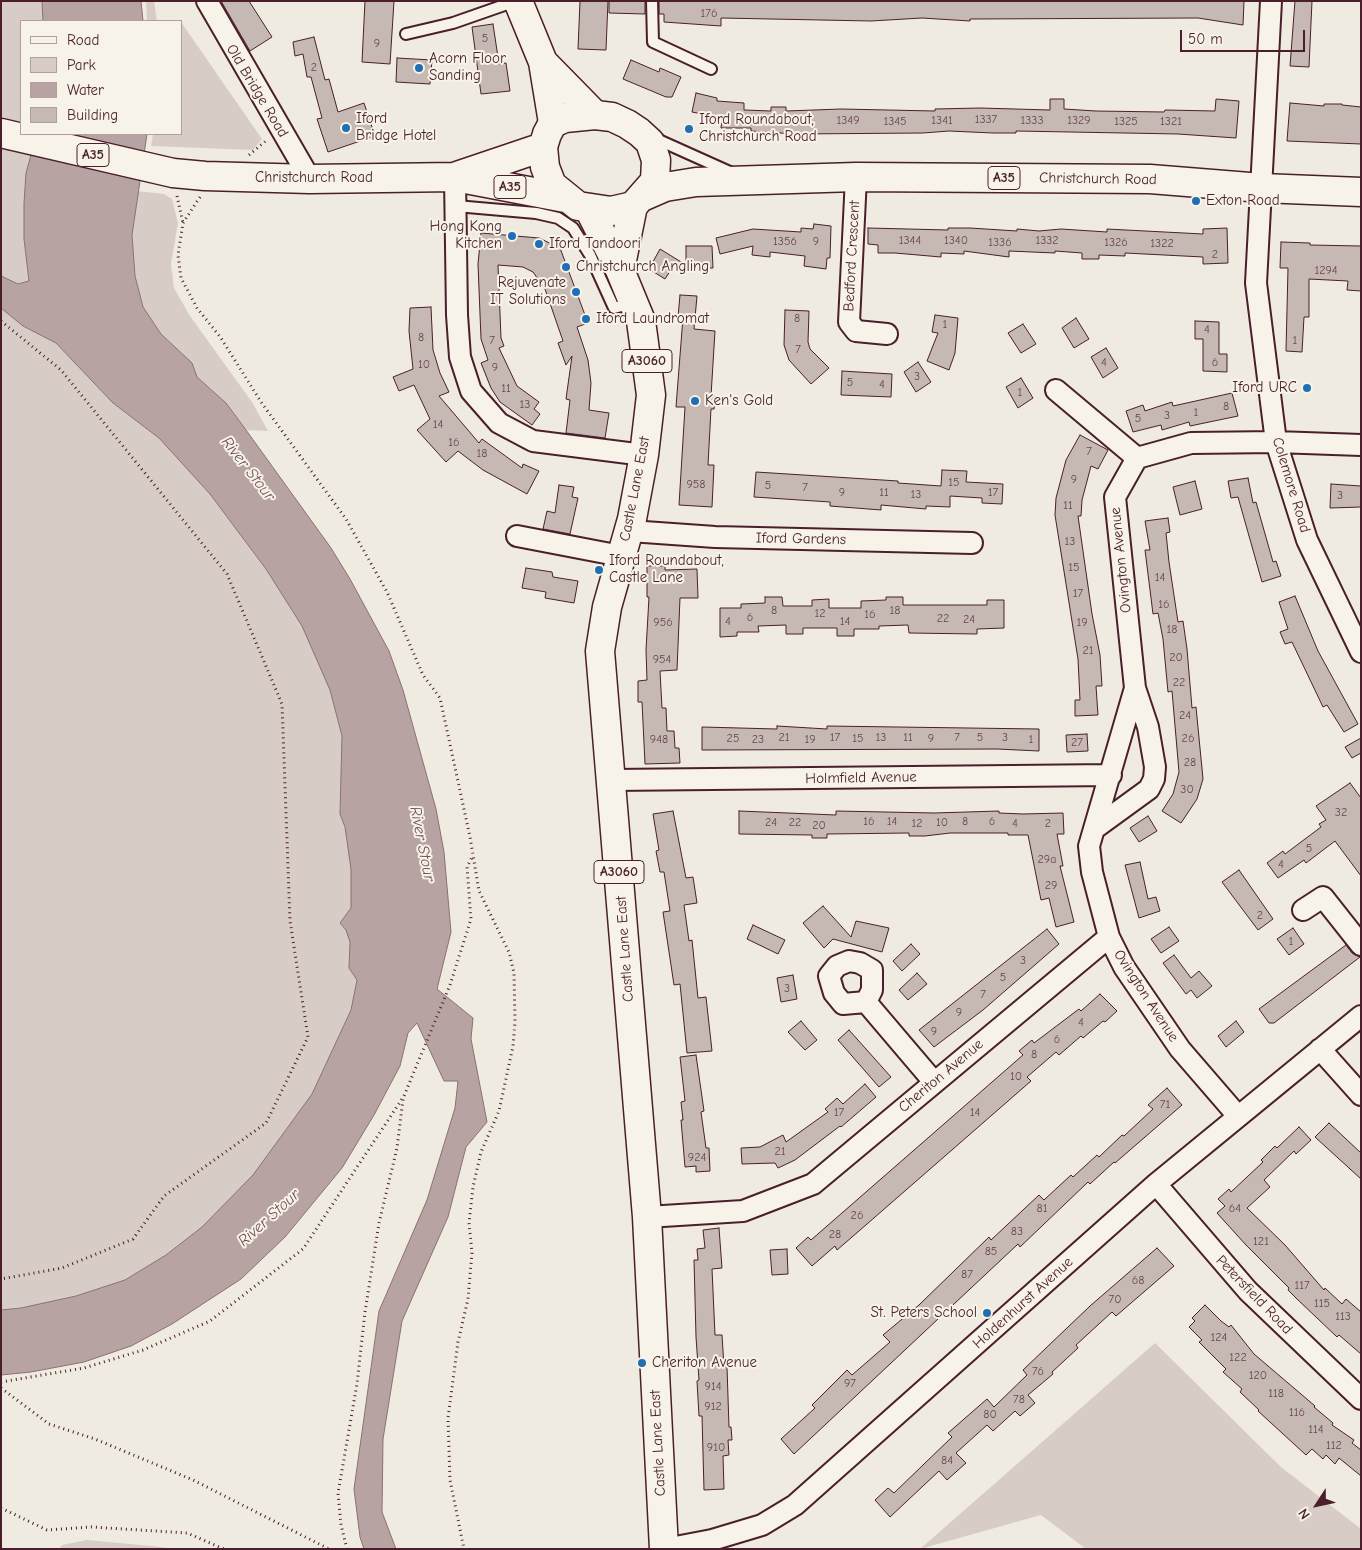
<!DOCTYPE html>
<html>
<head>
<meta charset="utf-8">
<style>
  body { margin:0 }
  #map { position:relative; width:1362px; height:1550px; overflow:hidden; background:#f0ebe0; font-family:"Comic Neue",sans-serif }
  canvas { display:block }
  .frame { position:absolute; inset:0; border:2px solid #4a1f2b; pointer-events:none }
  .legend { position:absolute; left:20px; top:20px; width:162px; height:115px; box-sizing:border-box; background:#f7f3e8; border:1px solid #b29e9c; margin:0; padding:6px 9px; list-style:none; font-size:15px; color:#4a1f2b }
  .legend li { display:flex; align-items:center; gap:10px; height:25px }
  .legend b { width:25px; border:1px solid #b29e9c }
  .north { position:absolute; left:1292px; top:1480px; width:50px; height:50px; -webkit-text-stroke:4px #f7f3e8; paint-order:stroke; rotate:235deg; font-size:14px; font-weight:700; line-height:20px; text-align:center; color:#4a1f2b }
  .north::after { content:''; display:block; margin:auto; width:18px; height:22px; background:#4a1f2b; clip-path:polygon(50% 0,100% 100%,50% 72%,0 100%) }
  .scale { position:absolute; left:1180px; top:30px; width:125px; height:22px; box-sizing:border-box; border:2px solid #4a1f2b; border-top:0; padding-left:6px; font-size:15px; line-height:18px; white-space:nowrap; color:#4a1f2b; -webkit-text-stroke:4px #f7f3e8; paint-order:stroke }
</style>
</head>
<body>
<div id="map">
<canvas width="1362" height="1550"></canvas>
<div class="frame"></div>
<ul class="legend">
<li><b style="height:6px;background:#f7f3e8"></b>Road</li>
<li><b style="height:14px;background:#d8cdc6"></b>Park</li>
<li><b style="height:14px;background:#b7a4a2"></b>Water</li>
<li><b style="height:14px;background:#c6b8b3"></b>Building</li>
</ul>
<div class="north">N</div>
<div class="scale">50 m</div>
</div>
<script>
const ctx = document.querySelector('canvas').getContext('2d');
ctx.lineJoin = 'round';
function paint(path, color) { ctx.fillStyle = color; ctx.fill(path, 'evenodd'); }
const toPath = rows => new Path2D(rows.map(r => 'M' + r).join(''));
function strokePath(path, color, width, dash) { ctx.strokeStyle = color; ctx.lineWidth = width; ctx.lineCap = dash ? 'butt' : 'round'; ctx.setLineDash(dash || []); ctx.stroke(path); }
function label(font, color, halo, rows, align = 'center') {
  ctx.font = font + ' "Comic Neue",sans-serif'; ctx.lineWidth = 4; ctx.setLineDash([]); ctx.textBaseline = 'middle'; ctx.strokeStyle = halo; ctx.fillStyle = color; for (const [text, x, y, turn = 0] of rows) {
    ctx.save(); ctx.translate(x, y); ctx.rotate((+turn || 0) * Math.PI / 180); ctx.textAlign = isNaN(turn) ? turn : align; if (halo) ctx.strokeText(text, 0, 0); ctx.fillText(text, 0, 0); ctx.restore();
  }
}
paint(toPath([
  [1,1,42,1,43,21,21,21,21,134,37,134,24,239,29,281,18,284,1,276],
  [146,1,154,1,157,21,147,21],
  [181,22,262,139,253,150,151,146,153,134,181,134],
  [137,191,164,194,172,199,178,223,171,264,174,288,190,316,252,402,268,431,246,430,226,403,197,377,192,363,161,334,143,307,135,276,132,235],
  [1,308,23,326,56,343,113,403,159,438,210,494,266,569,302,626,330,690,342,736,340,814,345,827,351,869,351,908,340,923,346,930,350,942,349,968,357,980,351,1010,312,1094,253,1175,202,1227,166,1255,125,1280,76,1296,21,1308,1,1310],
  [1155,1343,1281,1467,1361,1529,1361,1549,1086,1549,1041,1515,920,1549],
  [87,1540,152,1546,177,1549,59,1549,62,1545]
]), '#d8cdc6');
const water = toPath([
  [42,1,141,1,143,21,43,21,42,1],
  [37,134,147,134,132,235,135,276,143,307,161,334,192,363,197,377,226,403,246,430,331,548,350,579,389,651,403,690,436,809,444,852,451,932,437,989,473,1018,471,1039,487,1122,466,1147,448,1217,402,1321,383,1439,382,1512,396,1549,364,1549,360,1537,354,1489,379,1311,427,1200,455,1108,458,1081,444,1081,417,1023,408,1033,400,1066,374,1115,342,1168,285,1237,241,1279,172,1324,131,1346,84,1362,31,1372,1,1375,1,1310,21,1308,76,1296,125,1280,166,1255,202,1227,253,1175,312,1094,351,1010,357,980,349,968,350,942,346,930,340,923,351,908,351,869,345,827,340,814,342,736,330,690,302,626,266,569,210,494,159,438,113,403,56,343,23,326,1,308,1,276,18,284,29,281,24,239,24,203,26,173,37,134]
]);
paint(water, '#b7a4a2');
strokePath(water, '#8b6f72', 1);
const building = toPath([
  [221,1,249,1,272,37,250,51,221,1],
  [365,1,394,1,390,64,362,62,365,1],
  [580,1,608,1,606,50,578,49,580,1],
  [609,1,645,1,645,14,609,13,609,1],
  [659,1,1244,1,1243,25,1198,18,970,19,970,21,922,18,871,21,721,18,721,26,664,22,664,14,659,14,659,1],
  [1295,1,1312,1,1309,67,1290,66,1295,1],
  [493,24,499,64,506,63,510,91,481,94,472,27,493,24],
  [314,37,325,80,329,79,338,112,364,103,375,136,328,152,317,119,322,118,311,77,307,77,303,54,295,56,293,42,314,37],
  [397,58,432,60,430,84,396,82,397,58],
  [631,60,659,72,660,68,681,77,672,97,666,97,623,79,631,60],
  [696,93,717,98,717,101,744,103,744,110,771,111,771,107,786,107,786,111,841,109,935,111,935,109,980,108,1050,110,1050,99,1064,99,1064,109,1096,111,1164,112,1165,110,1215,111,1216,99,1239,101,1236,138,1178,134,1016,131,1016,133,993,133,949,131,923,133,795,134,751,131,751,128,721,128,722,118,692,112,696,93],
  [1290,103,1324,106,1324,104,1342,104,1342,105,1361,107,1361,144,1287,141,1290,103],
  [814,224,831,226,830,258,827,258,826,269,804,266,805,256,770,252,770,257,752,255,753,246,720,254,716,238,753,229,801,232,801,228,813,229,814,224],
  [868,228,948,230,948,228,970,228,1017,231,1017,229,1039,231,1061,229,1107,232,1107,229,1203,234,1203,229,1227,228,1228,263,1203,264,1203,257,1125,253,1125,256,1099,255,1099,259,1082,259,1082,253,1055,251,1055,253,1009,251,1009,257,964,251,964,254,941,253,941,257,895,253,878,253,878,245,868,244,868,228],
  [481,233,539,238,560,248,588,323,577,327,588,360,591,383,589,410,609,413,605,438,566,433,570,400,566,399,572,356,566,365,558,343,563,341,545,289,533,272,523,267,498,265,501,338,504,346,499,348,517,386,539,402,534,409,540,414,532,425,500,402,491,388,481,363,488,360,481,339,478,264,481,233],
  [1281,242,1310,243,1310,245,1361,246,1361,291,1347,290,1348,281,1309,279,1309,317,1304,317,1302,352,1286,351,1288,268,1280,268,1281,242],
  [686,246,712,246,713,268,672,268,665,279,649,269,660,249,686,265,686,246],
  [680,295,697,296,694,329,715,331,711,396,715,396,714,409,711,409,708,465,714,465,712,507,679,505,685,407,676,407,683,317,678,317,680,295],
  [431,307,433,350,440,373,449,392,439,396,479,443,482,439,522,468,523,464,539,471,527,494,483,470,458,451,446,462,417,430,430,419,414,385,399,391,393,377,413,369,409,331,410,308,431,307],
  [785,310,809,311,808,342,810,349,829,368,811,384,789,360,784,345,785,310],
  [935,315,958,318,955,353,949,370,927,361,938,333,932,332,935,315],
  [1076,318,1089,339,1074,348,1062,328,1076,318],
  [1195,321,1219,322,1219,354,1227,354,1227,372,1203,371,1203,339,1195,339,1195,321],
  [1023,324,1036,344,1021,353,1008,333,1023,324],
  [1106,348,1118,368,1103,378,1091,357,1106,348],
  [918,362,931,382,916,392,904,372,918,362],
  [842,371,892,374,891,397,841,395,842,371],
  [1021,378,1033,398,1018,408,1006,387,1021,378],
  [1232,393,1238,416,1190,426,1189,422,1162,430,1161,425,1133,432,1126,411,1143,405,1145,411,1172,402,1173,406,1232,393],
  [1080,435,1108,450,1098,469,1091,466,1082,500,1081,516,1078,516,1092,614,1100,655,1102,686,1096,686,1098,715,1075,716,1075,700,1080,700,1078,659,1055,515,1056,498,1066,460,1080,435],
  [942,470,967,471,966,482,1003,484,1002,504,982,503,982,498,950,496,950,507,926,506,926,509,881,505,881,510,830,506,830,502,754,497,756,472,898,481,898,483,941,486,942,470],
  [1248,478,1253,503,1256,502,1273,562,1276,561,1281,576,1262,582,1238,497,1231,498,1228,481,1248,478],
  [1195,481,1202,509,1180,515,1173,487,1195,481],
  [1331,484,1361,486,1361,507,1330,508,1331,484],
  [559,485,574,487,572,497,578,498,570,534,543,529,547,511,555,513,559,485],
  [1168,518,1170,532,1166,533,1169,562,1178,622,1183,621,1187,649,1192,708,1196,707,1203,779,1197,799,1181,823,1162,811,1173,794,1179,772,1172,691,1168,692,1163,639,1158,613,1153,614,1145,550,1150,550,1145,521,1168,518],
  [647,566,665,566,665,570,697,569,698,598,680,598,677,670,660,671,662,708,666,708,667,731,674,731,675,748,679,748,680,763,645,764,642,702,638,702,638,681,647,680,646,650,649,597,647,597,647,566],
  [526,568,552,572,553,577,578,581,574,603,545,598,546,592,522,588,526,568],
  [1295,596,1318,651,1358,724,1344,732,1327,705,1323,707,1292,642,1285,644,1280,632,1288,629,1279,602,1295,596],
  [765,597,782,597,783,606,812,606,812,600,829,599,829,608,861,608,861,601,886,600,886,597,903,597,903,605,987,605,987,600,1004,600,1004,628,977,629,977,634,909,633,908,625,879,626,879,629,854,629,854,636,837,636,837,628,803,628,803,634,786,634,786,625,758,626,759,632,737,632,737,636,720,637,720,608,741,608,741,604,765,603,765,597],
  [777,726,827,729,827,726,1039,729,1039,751,997,749,702,750,702,727,777,729,777,726],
  [1087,734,1088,751,1067,752,1066,735,1087,734],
  [1361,738,1361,753,1352,758,1345,747,1361,738],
  [1350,783,1361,798,1361,876,1335,841,1306,863,1304,860,1278,878,1267,863,1283,851,1285,854,1321,827,1319,824,1326,820,1316,806,1350,783],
  [673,811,686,878,693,877,697,903,684,905,689,941,692,940,698,998,706,997,712,1051,687,1053,680,984,674,985,663,912,670,911,664,872,660,872,656,851,659,850,653,814,673,811],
  [739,811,836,815,836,811,934,813,999,811,999,813,1023,814,1063,813,1064,834,1057,834,1063,866,1060,866,1074,922,1056,927,1049,898,1041,900,1028,835,1008,835,1008,833,950,833,925,836,909,836,909,833,827,834,827,838,812,838,812,835,739,834,739,811],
  [1148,816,1157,831,1139,842,1130,828,1148,816],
  [1140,862,1148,899,1156,897,1160,911,1139,918,1125,865,1140,862],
  [1239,870,1273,919,1258,930,1222,882,1239,870],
  [823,906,851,937,856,921,889,928,882,952,833,939,824,948,803,923,823,906],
  [753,925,785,940,778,954,747,939,753,925],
  [1169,927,1179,941,1161,953,1151,939,1169,927],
  [1293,928,1304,944,1289,955,1277,939,1293,928],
  [1047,929,1059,944,983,1010,934,1047,919,1030,1047,929],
  [911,944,920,954,902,971,893,961,911,944],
  [1346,945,1352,953,1360,957,1274,1023,1269,1023,1259,1009,1346,945],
  [1174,955,1191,978,1199,971,1212,986,1197,998,1191,990,1186,994,1163,963,1174,955],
  [917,973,927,984,908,1000,899,990,917,973],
  [793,975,797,999,781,1002,777,978,793,975],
  [1100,994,1117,1011,1105,1022,1103,1021,1083,1038,1081,1036,1059,1055,1056,1052,1027,1077,1031,1081,859,1231,837,1250,835,1246,812,1266,796,1248,808,1237,811,1240,1023,1055,1019,1051,1032,1040,1034,1043,1079,1009,1081,1011,1100,994],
  [801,1021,817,1040,805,1050,788,1032,801,1021],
  [1236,1021,1244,1032,1226,1047,1218,1036,1236,1021],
  [849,1030,891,1077,879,1087,838,1040,849,1030],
  [696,1055,704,1111,701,1112,706,1148,709,1148,710,1171,696,1172,696,1166,685,1167,681,1120,683,1120,681,1102,685,1101,680,1057,696,1055],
  [865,1084,876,1097,841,1127,840,1126,795,1160,778,1168,775,1163,742,1164,741,1148,760,1147,783,1135,786,1142,828,1112,825,1109,837,1098,843,1104,865,1084],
  [1167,1088,1182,1105,1115,1163,1114,1162,1090,1184,1088,1182,1020,1247,1018,1244,794,1454,781,1439,815,1408,812,1405,847,1370,852,1375,890,1342,883,1335,919,1305,989,1237,991,1240,1039,1195,1044,1200,1071,1175,1073,1177,1097,1155,1099,1157,1122,1135,1124,1136,1153,1109,1148,1105,1167,1088],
  [1329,1123,1361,1153,1361,1179,1315,1137,1329,1123],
  [1299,1127,1311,1140,1296,1154,1294,1151,1264,1180,1270,1187,1247,1208,1285,1245,1324,1290,1325,1288,1342,1304,1346,1299,1361,1312,1361,1354,1339,1335,1337,1337,1297,1299,1288,1290,1289,1288,1246,1245,1217,1213,1225,1206,1218,1199,1229,1189,1231,1192,1263,1162,1261,1160,1275,1146,1277,1148,1299,1127],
  [719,1228,722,1268,712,1269,715,1335,722,1335,724,1367,727,1367,729,1427,731,1427,732,1440,728,1440,729,1455,723,1456,724,1489,704,1490,702,1416,699,1416,697,1381,699,1380,696,1337,694,1260,698,1260,697,1249,705,1248,703,1230,719,1228],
  [1157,1248,1174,1266,1116,1316,1112,1312,1076,1345,1078,1348,1052,1372,1053,1374,1028,1395,1035,1403,1020,1416,1015,1411,993,1431,987,1425,956,1453,966,1463,947,1480,939,1471,890,1517,875,1500,888,1488,894,1493,952,1437,948,1433,987,1399,994,1407,1027,1375,1023,1370,1090,1306,1157,1248],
  [787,1249,788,1274,772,1275,770,1250,787,1249],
  [1205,1305,1221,1321,1229,1327,1231,1325,1254,1354,1315,1406,1314,1407,1333,1423,1332,1425,1354,1440,1352,1443,1361,1450,1361,1476,1339,1458,1335,1464,1326,1455,1323,1459,1312,1449,1306,1455,1258,1411,1259,1410,1240,1392,1242,1389,1223,1372,1226,1369,1199,1342,1202,1340,1189,1327,1195,1321,1192,1318,1205,1305]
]);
paint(building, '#c6b8b3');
strokePath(building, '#4a1f2b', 1);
const lane = toPath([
  [652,1,653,42,711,69],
  [406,34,453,23,516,1],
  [654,138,732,173],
  [456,206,536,213,558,218,573,228,590,255,614,308,633,303]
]);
const street = toPath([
  [207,1,310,179],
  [1271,1,1256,283,1276,442,1307,540,1361,652],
  [455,177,457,315,460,357,471,391,499,423,533,441,644,455],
  [856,177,849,322,856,331,887,334],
  [1056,390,1137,458],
  [630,531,715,537,972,543],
  [517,536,621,556],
  [612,780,1111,775],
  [1094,829,1149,789,1154,779,1155,767,1148,727,1135,688],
  [1303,910,1323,897,1361,945],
  [866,1002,872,990,872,970,860,963,849,961,837,966,829,976,834,993,843,1004,866,1002,934,1082],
  [1320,1049,1361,1095],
  [1237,1115,1180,1049,1124,967,1109,937,1092,872,1089,846,1135,688,1115,497,1137,458,1191,443,1276,442,1361,445],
  [1156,1184,1248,1291,1361,1399],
  [647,1217,743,1211,813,1184,1109,937],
  [665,1549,712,1540,762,1525,795,1505,1156,1184,1361,1016]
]);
const secondary = toPath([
  [518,1,543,62,553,123],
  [543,62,595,115]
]);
const primary = toPath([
  [595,115,612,117,627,124,639,132,650,142,656,160,655,181,633,206,611,211,578,206,552,185,545,167,543,147,547,134,553,123,565,118,595,115],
  [1,133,173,173,205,176,310,179,455,177,565,198],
  [457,176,543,147],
  [642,197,665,187,696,182,856,177,1150,179,1262,188,1361,192],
  [589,209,620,270,641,321,651,395,644,455,632,519,607,607,600,651,647,1217,664,1549],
  [620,270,633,206]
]);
strokePath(lane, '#4a1f2b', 14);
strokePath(street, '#4a1f2b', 24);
strokePath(secondary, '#4a1f2b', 31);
strokePath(primary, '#4a1f2b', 31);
strokePath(toPath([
  [249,155,267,140],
  [177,196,183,223],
  [200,197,183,223,178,255,181,278,197,308,221,338,261,402,346,519,387,592,423,675,440,698,470,837,479,891,509,952,514,973,515,1022,513,1046,499,1111,481,1152,473,1187,469,1223,472,1253,470,1275,468,1299,458,1342,448,1418,450,1480,464,1549],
  [1,321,61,370,227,574,282,704,290,921,308,1037,266,1123,164,1196,133,1239,62,1268,1,1279],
  [1,1382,84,1368,143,1350,210,1321,303,1249,404,1096,450,985,471,919,467,867,472,857],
  [1,1388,49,1424,95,1439,193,1480,329,1549],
  [1,1508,47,1530,91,1527,187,1533,224,1549],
  [347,1549,341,1525,338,1493,357,1384,365,1312,379,1223,397,1148,403,1099]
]), '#4a1f2b', 3, [1, 4]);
strokePath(lane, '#f7f3e8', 10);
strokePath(street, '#f7f3e8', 20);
strokePath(secondary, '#f7f3e8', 28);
strokePath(primary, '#f7f3e8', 28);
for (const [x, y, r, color] of [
  [419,68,5,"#1f6fb2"],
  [346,128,5,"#1f6fb2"],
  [689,129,5,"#1f6fb2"],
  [1196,201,5,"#1f6fb2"],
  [512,236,5,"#1f6fb2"],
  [539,244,5,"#1f6fb2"],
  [566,267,5,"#1f6fb2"],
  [576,292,5,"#1f6fb2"],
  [586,319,5,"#1f6fb2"],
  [1307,388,5,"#1f6fb2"],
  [695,401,5,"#1f6fb2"],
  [599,570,5,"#1f6fb2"],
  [987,1313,5,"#1f6fb2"],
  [642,1363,5,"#1f6fb2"]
]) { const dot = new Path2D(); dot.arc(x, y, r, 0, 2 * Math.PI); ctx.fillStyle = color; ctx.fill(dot); strokePath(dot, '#f7f3e8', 2); }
label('12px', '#69454d', null, [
  ["176",709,14],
  ["5",485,39],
  ["9",377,44],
  ["2",314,68],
  ["1337",986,120],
  ["1349",848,121],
  ["1341",942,121],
  ["1333",1032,121],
  ["1329",1079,121],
  ["1345",895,122],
  ["1325",1126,122],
  ["1321",1171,122],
  ["1344",910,241],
  ["1340",956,241],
  ["1332",1047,241],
  ["1356",785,242],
  ["9",816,242],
  ["1336",1000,243],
  ["1326",1116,243],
  ["1322",1162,244],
  ["2",1215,255],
  ["1294",1326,271],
  ["8",797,319],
  ["1",945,325],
  ["4",1207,330],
  ["8",421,338],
  ["7",492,341],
  ["1",1295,341],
  ["7",798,350],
  ["4",1104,363],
  ["6",1215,363],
  ["10",424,365],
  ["9",495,368],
  ["3",917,377],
  ["5",850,383],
  ["4",882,385],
  ["11",506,389],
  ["1",1020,393],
  ["13",525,405],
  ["8",1226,407],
  ["1",1196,413],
  ["3",1167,416],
  ["5",1138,419],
  ["14",438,425],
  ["16",454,443],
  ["7",1089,452],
  ["18",482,454],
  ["9",1074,480],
  ["15",954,483],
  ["958",696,485],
  ["5",768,486],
  ["7",805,488],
  ["9",842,493],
  ["11",884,493],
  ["17",993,493],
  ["13",916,495],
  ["3",1340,496],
  ["11",1068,506],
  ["13",1070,542],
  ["15",1074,568],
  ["14",1160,578],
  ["17",1078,594],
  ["16",1164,605],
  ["8",774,611],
  ["18",895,611],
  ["12",820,614],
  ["16",870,615],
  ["6",750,618],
  ["22",943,619],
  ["24",969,620],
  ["4",728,622],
  ["14",845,622],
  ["956",663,623],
  ["19",1082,623],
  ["18",1172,630],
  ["21",1088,651],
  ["20",1176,658],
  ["954",662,660],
  ["22",1179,683],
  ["24",1185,716],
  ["21",784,738],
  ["17",835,738],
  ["13",881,738],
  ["11",908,738],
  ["7",957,738],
  ["5",980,738],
  ["3",1005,738],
  ["25",733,739],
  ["15",858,739],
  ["9",931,739],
  ["26",1188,739],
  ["948",659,740],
  ["23",758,740],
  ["19",810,740],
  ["1",1031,740],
  ["27",1077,743],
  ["28",1190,763],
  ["30",1187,790],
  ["32",1341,813],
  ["16",869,822],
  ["14",892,822],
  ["8",965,822],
  ["6",992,822],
  ["24",771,823],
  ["22",795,823],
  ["10",942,823],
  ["12",917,824],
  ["4",1015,824],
  ["2",1048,824],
  ["20",819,826],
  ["5",1309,849],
  ["29a",1047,860],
  ["4",1281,865],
  ["29",1051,886],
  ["2",1260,916],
  ["1",1291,942],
  ["3",1023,961],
  ["5",1003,978],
  ["3",787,989],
  ["7",983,995],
  ["9",959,1013],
  ["4",1081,1023],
  ["9",934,1032],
  ["6",1057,1040],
  ["8",1034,1055],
  ["10",1016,1077],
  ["71",1165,1105],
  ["17",839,1113],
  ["14",975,1113],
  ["21",780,1152],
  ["924",697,1158],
  ["81",1042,1209],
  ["64",1235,1209],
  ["26",857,1216],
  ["83",1017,1232],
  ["28",835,1235],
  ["121",1261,1242],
  ["85",991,1252],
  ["87",967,1275],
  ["68",1138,1281],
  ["117",1302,1286],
  ["70",1115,1300],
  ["115",1322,1304],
  ["113",1343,1317],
  ["124",1219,1338],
  ["122",1238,1358],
  ["76",1038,1372],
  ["120",1258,1376],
  ["97",850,1384],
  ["914",713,1387],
  ["118",1276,1394],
  ["78",1019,1400],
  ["912",713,1407],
  ["116",1297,1413],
  ["80",990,1415],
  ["114",1316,1430],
  ["112",1334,1446],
  ["910",716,1448],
  ["84",947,1461]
]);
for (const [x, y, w] of [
  [93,155,32],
  [1004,178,32],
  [510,187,32],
  [647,361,50],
  [619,872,50]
]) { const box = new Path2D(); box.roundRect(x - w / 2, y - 11.5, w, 23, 4); ctx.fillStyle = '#f7f3e8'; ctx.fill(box); strokePath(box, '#4a1f2b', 1); }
label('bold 14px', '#4a1f2b', null, [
  ["A35",93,155],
  ["A35",1004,178],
  ["A35",510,187],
  ["A3060",647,361],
  ["A3060",619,872]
]);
label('15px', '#4a1f2b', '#f7f3e8', [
  ["Acorn Floor",429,59],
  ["Sanding",429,76],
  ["Iford",356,119],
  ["Bridge Hotel",356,136],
  ["Iford Roundabout,",699,120],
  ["Christchurch Road",699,137],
  ["Exton Road",1206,201],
  ["Hong Kong",502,227,"right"],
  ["Kitchen",502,244,"right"],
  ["Iford Tandoori",549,244],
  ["Christchurch Angling",576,267],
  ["Rejuvenate",566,283,"right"],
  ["IT Solutions",566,300,"right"],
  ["Iford Laundromat",596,319],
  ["Iford URC",1297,388,"right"],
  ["Ken's Gold",705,401],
  ["Iford Roundabout,",609,561],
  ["Castle Lane",609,578],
  ["St. Peters School",977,1313,"right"],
  ["Cheriton Avenue",652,1363]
], 'left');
label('15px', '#4a1f2b', '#f7f3e8', [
  ["Old Bridge Road",257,91,59],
  ["Christchurch Road",314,178],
  ["Christchurch Road",1098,179,1],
  ["Bedford Crescent",852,256,-87],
  ["Colemore Road",1291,485,73],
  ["Castle Lane East",635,489,-79],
  ["Iford Gardens",801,539,1],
  ["Ovington Avenue",1121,560,-96],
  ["Holmfield Avenue",861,778,-1],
  ["Castle Lane East",625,949,-94],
  ["Ovington Avenue",1146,996,57],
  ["Cheriton Avenue",941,1076,-40],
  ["Petersfield Road",1254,1295,46],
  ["Holdenhurst Avenue",1023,1303,-42],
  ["Castle Lane East",658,1443,-93]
]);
label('italic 16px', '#704e55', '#f7f3e8', [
  ["River Stour",248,469,52],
  ["River Stour",422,844,79],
  ["River Stour",269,1218,-42]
]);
</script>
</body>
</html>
